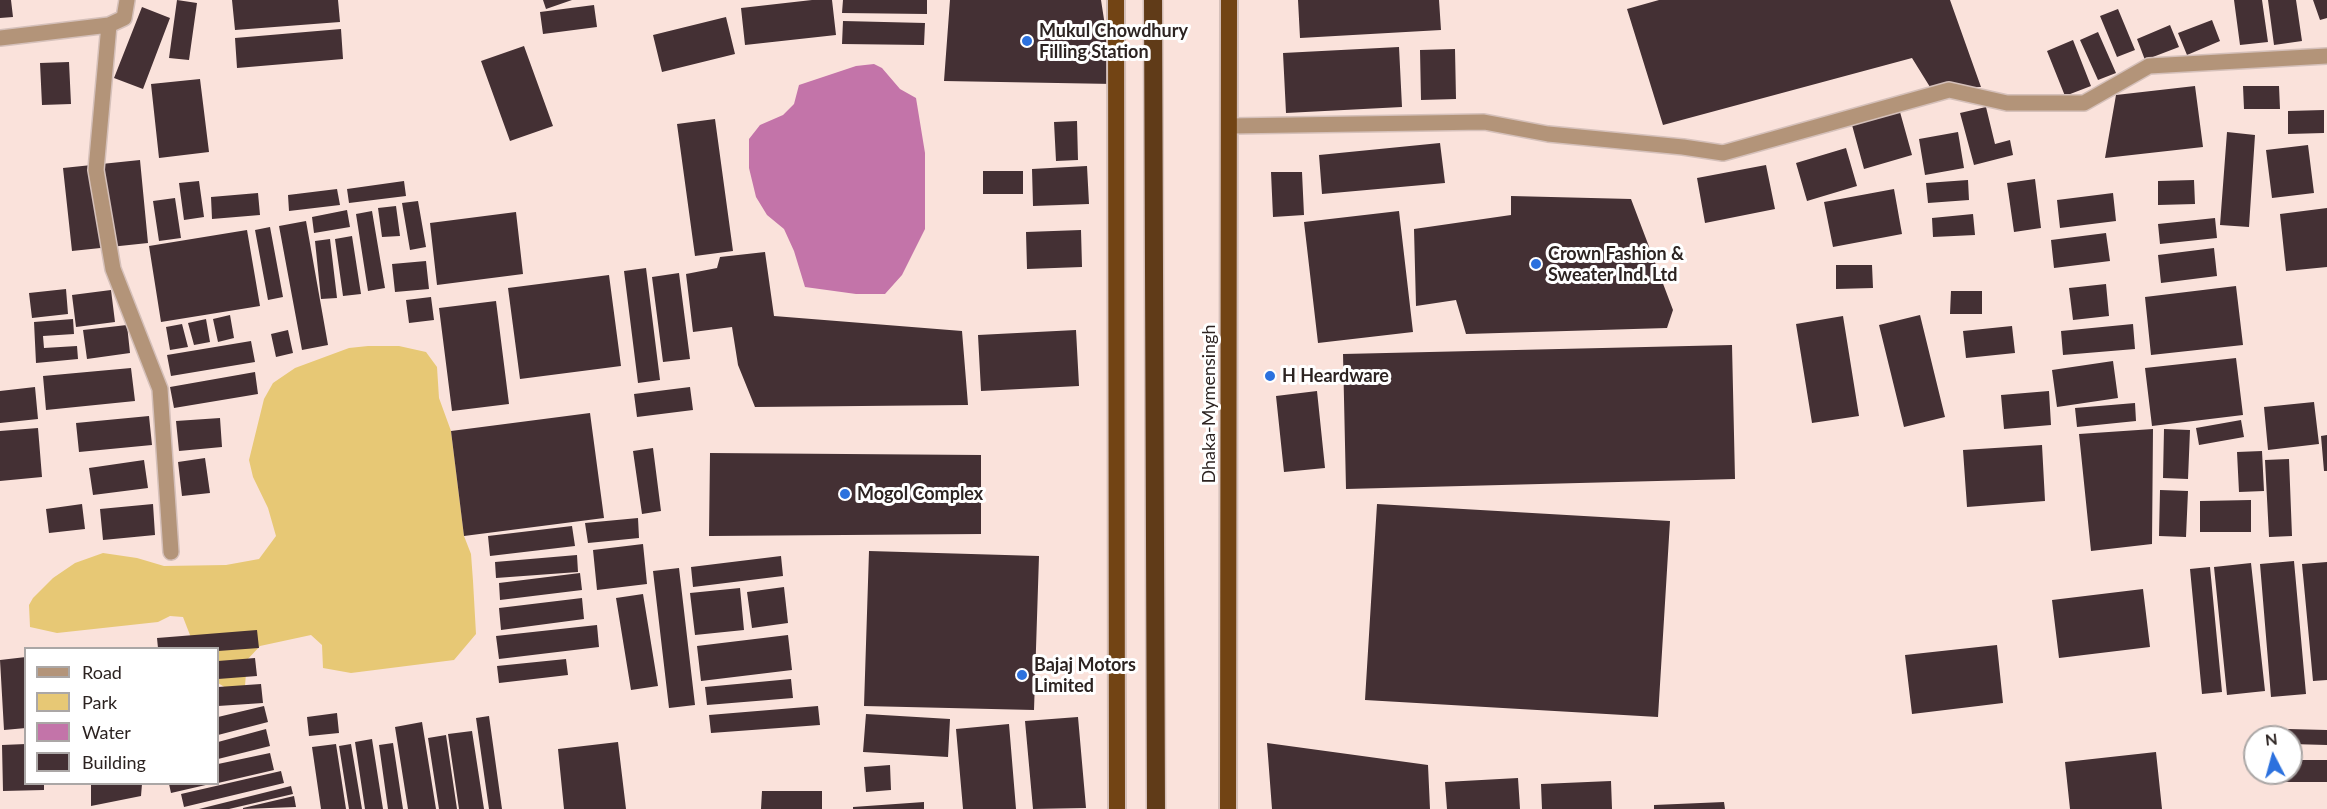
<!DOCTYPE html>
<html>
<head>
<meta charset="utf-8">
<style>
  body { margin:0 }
  #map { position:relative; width:2327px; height:809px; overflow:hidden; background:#fae2db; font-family:Lato,sans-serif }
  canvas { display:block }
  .legend { position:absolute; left:24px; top:647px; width:195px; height:138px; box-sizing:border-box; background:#fff; border:2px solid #aba7a6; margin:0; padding:8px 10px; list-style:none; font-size:18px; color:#2c2321 }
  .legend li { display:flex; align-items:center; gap:12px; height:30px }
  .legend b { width:30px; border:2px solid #aba7a6 }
  .north { position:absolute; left:2243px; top:725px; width:60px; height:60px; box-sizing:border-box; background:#fff; border:2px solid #aba7a6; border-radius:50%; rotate:354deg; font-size:16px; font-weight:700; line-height:24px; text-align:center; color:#2c2321 }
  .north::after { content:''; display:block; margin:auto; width:21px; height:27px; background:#2c71de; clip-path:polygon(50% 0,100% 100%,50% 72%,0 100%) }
</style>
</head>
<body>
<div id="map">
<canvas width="2327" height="809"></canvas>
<ul class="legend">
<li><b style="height:8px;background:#b39479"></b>Road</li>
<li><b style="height:16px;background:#e7c875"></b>Park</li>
<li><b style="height:16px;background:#c374a9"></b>Water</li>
<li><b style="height:16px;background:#443034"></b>Building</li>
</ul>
<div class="north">N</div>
</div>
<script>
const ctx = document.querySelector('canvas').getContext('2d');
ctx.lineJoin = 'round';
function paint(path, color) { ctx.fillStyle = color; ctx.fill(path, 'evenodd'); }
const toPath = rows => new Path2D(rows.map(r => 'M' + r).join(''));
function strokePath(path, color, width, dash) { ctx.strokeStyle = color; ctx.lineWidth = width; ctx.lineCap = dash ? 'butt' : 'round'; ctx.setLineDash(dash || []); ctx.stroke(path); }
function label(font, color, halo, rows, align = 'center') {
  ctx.font = font + ' Lato,sans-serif'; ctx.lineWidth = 6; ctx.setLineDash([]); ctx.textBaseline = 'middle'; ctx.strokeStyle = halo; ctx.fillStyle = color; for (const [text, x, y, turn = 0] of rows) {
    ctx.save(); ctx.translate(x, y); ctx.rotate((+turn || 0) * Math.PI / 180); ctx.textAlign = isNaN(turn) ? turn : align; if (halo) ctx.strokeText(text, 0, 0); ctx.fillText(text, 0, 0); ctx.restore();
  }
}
paint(toPath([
  [368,346,399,346,426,352,437,367,439,398,451,431,464,536,471,554,473,581,476,634,454,660,351,673,323,668,322,645,311,635,260,646,247,660,245,686,226,688,218,683,218,648,195,648,183,617,170,616,158,622,57,633,30,627,29,605,33,598,53,578,75,563,103,553,137,558,164,566,226,565,259,559,276,536,268,508,253,477,249,460,264,399,273,383,295,368,349,348]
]), '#e7c875');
paint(toPath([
  [874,64,882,68,900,89,916,98,925,153,925,229,902,275,885,294,856,294,805,287,794,251,784,229,767,215,756,197,749,168,749,139,760,125,783,115,794,104,799,85,856,66]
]), '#c374a9');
paint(toPath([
  [0,0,11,0,13,17,0,18],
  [177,0,197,3,189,60,169,58],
  [232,0,338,0,340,22,235,30],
  [543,0,572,0,546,9],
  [812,0,832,0,836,35,745,45,741,8],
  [843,0,927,0,927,14,842,13],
  [950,0,1101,0,1114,84,944,81],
  [1298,0,1439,0,1441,30,1300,38],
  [1659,0,1950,0,1981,87,1930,87,1912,58,1663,125,1627,9],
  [2234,0,2262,0,2268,42,2240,45],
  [2268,0,2296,0,2302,41,2274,45],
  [2313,0,2327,0,2327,18,2320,20],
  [594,5,597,27,543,34,540,12],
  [142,7,170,18,143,89,114,78],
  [2118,9,2135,50,2117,57,2100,16],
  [726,17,735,54,662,72,653,35],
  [2212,20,2220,41,2187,55,2178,33],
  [843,21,925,23,924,45,842,44],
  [2170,25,2179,47,2145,60,2137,39],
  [341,29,343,59,237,68,235,38],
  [2098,32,2116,73,2098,80,2080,40],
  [2073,40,2091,86,2065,96,2047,51],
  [524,46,553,126,510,141,481,61],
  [1399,47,1402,107,1286,113,1283,53],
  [1455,49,1456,99,1421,100,1420,50],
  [69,62,71,104,42,105,40,63],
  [200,79,209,152,159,158,151,84],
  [2195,86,2203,147,2105,158,2116,95],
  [2243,86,2279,86,2280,109,2244,109],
  [1986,107,1995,144,2010,140,2013,155,1974,165,1960,113],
  [2324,110,2324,133,2288,134,2288,111],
  [1900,112,1912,155,1864,169,1852,125],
  [715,119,733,251,695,256,677,124],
  [1077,121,1078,160,1056,161,1054,122],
  [1958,132,1964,168,1925,175,1919,139],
  [2227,132,2255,135,2249,227,2220,225],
  [1440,143,1445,183,1322,194,1319,155],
  [2308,145,2314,193,2272,198,2266,150],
  [1846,148,1857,186,1807,201,1796,163],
  [140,160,148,243,72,251,63,168],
  [1766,165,1775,209,1705,223,1697,178],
  [1087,166,1089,204,1033,206,1032,169],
  [983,171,1023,171,1023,194,983,194],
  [1271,172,1302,172,1304,215,1273,217],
  [2035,179,2041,228,2014,232,2007,183],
  [1968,180,1969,200,1928,203,1926,183],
  [2194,180,2195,204,2158,205,2158,181],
  [199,181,204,217,184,220,179,183],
  [404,181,406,196,349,203,347,189],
  [337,189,340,205,289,211,288,195],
  [1894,189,1902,234,1833,247,1824,202],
  [258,193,260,215,212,219,211,197],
  [2113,193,2116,221,2060,228,2057,200],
  [1511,196,1631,199,1673,310,1667,328,1466,334,1456,300,1416,306,1414,229,1511,215],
  [175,198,181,238,159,241,153,201],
  [418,201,426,247,410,250,402,203],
  [396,206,400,236,382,237,378,208],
  [2327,208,2327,267,2286,271,2280,214],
  [347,210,350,227,314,233,312,217],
  [372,211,385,288,368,291,356,214],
  [1399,211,1413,332,1318,343,1304,222],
  [516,212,523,274,437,285,430,223],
  [1973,214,1975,235,1933,237,1932,218],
  [2215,218,2217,238,2160,244,2158,224],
  [306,221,328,345,302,350,279,226],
  [270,227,283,297,268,300,255,230],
  [247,230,260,306,161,322,149,246],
  [1081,230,1082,267,1027,269,1026,232],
  [2106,233,2110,261,2054,268,2051,240],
  [352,236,361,294,343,296,335,239],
  [330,239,337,298,321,299,315,241],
  [2214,248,2217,276,2161,283,2158,255],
  [765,252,774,316,962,331,968,405,755,407,738,365,732,327,693,332,686,274,717,268,720,257],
  [426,261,429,289,395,292,392,264],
  [1836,265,1872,265,1873,288,1836,289],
  [646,268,660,380,638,383,624,271],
  [679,273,690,359,663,362,652,277],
  [609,275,621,366,520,379,508,288],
  [2106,284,2109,316,2073,320,2069,288],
  [2236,286,2243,345,2151,355,2145,297],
  [66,289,68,314,32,318,29,293],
  [111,290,115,322,76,327,72,295],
  [1951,291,1982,291,1982,314,1950,314],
  [431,297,434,320,409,323,406,300],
  [496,301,509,404,452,411,439,308],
  [230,315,234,338,218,342,213,319],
  [1920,315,1945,417,1904,427,1879,325],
  [1843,316,1859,416,1812,423,1796,324],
  [73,319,74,334,43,336,44,348,77,346,78,359,36,363,34,322],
  [206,319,210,342,194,345,188,323],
  [182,324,188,347,170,350,166,327],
  [2133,324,2135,349,2063,355,2061,331],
  [127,325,130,353,87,359,83,330],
  [2012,326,2015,353,1966,358,1963,331],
  [288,330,293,353,276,357,271,334],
  [1076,330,1079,386,981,391,978,335],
  [251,341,255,362,171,376,167,355],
  [1732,345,1735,479,1346,489,1343,354],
  [2236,358,2243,415,2152,426,2145,368],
  [2113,361,2118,398,2057,407,2052,370],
  [131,368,135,401,46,410,43,376],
  [255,372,258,394,174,408,170,387],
  [35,387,38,419,0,423,0,391],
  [690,387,693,410,637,417,634,394],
  [1317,391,1325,468,1284,472,1276,396],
  [2049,391,2051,425,2004,429,2001,395],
  [2314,402,2319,444,2268,450,2264,407],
  [2135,403,2136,421,2077,427,2075,408],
  [590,413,604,518,464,536,451,431],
  [149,416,152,445,79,452,76,423],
  [220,418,222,447,179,451,176,421],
  [2241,420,2244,437,2199,445,2196,428],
  [38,428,42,477,0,481,0,431],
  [2153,429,2152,544,2091,551,2079,434],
  [2164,429,2190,430,2188,479,2163,478],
  [2327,435,2327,471,2324,471,2321,436],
  [2042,445,2045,501,1967,507,1963,450],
  [653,448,661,511,642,514,633,451],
  [2262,451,2264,491,2239,492,2237,452],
  [710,453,981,455,981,534,709,536],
  [205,458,210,493,182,496,178,462],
  [2289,459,2292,536,2269,537,2265,460],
  [144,460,148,488,93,495,89,468],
  [2160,490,2188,491,2186,537,2159,536],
  [2251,500,2251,532,2200,532,2200,501],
  [82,504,85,529,49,533,46,509],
  [153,504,155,535,103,540,100,509],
  [1377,504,1670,521,1658,717,1365,700],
  [638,518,639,538,588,543,585,523],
  [572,526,575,546,490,556,488,536],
  [643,544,647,584,597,590,593,550],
  [869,551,1039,556,1034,710,864,706],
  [577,555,578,572,496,578,495,562],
  [781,556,783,576,693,587,691,567],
  [2294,561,2306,694,2271,697,2260,564],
  [2327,562,2327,680,2313,681,2302,564],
  [2251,563,2265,691,2227,695,2214,567],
  [2210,567,2222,692,2202,694,2190,569],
  [679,568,695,705,669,708,653,571],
  [580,573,582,590,500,600,499,583],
  [784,587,788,623,752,628,747,592],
  [740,588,744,630,695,635,690,593],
  [2143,589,2150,647,2059,658,2052,600],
  [643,594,658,686,631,690,616,598],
  [582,598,584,619,501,630,499,608],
  [597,625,599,647,499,659,496,636],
  [257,630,259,648,218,651,218,648,158,648,157,638],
  [788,635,792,670,701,681,697,646],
  [1997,645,2003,703,1912,714,1905,655],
  [26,657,26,728,4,730,0,660],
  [255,658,257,676,218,679,218,661],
  [566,659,568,675,499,683,497,666],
  [791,679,793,698,707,705,705,687],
  [261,684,263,703,218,706,218,687],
  [264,706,268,722,218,735,218,717],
  [818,706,820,725,711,733,709,715],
  [337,713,339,733,309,736,307,717],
  [866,714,950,719,948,757,863,752],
  [489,716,502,809,489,809,476,718],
  [1078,717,1086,808,1033,809,1025,721],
  [422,722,436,809,408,809,395,727],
  [1009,724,1016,809,963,809,956,729],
  [266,729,270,746,218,759,218,742],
  [2288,729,2327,730,2327,745,2291,744],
  [472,731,484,809,459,809,448,734],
  [446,735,457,809,439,809,428,738],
  [372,739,383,809,365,809,355,742],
  [618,742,626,809,564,809,558,749],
  [393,743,403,809,388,809,379,745],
  [1267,743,1428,765,1430,809,1272,809],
  [26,744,26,784,44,784,44,790,3,791,2,745],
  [336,744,346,809,321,809,312,747],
  [351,744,362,809,349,809,339,746],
  [2156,752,2162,809,2070,809,2065,762],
  [270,753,274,770,218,783,218,764],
  [2291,760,2327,760,2327,782,2282,782,2282,773,2291,773],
  [890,765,891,790,866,792,864,767],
  [281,771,284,783,184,807,181,794],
  [1518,778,1520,809,1447,809,1445,782],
  [1611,781,1612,809,1542,809,1541,784],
  [91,784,142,784,141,796,91,806],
  [169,784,210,784,171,793],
  [291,786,293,794,229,809,199,809],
  [762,791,822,791,822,809,761,809],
  [294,796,296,807,243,809,243,808],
  [924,802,924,809,853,809,853,807],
  [1724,802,1725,809,1654,809,1654,805]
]), '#443034');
const minor = toPath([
  [109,25,96,170,113,269,160,389,171,552],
  [0,38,109,25,124,18,127,0],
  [1230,126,1484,122,1548,134,1683,147,1723,153,1949,90,2007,103,2084,103,2149,66,2327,56]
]);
const trunk = toPath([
  [1116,0,1117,809],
  [1228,809,1229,0]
]);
const motorway = toPath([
  [1153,0,1156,809]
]);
strokePath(minor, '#d5c0ba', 18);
strokePath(trunk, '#d5c0ba', 20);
strokePath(motorway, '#d5c0ba', 21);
strokePath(minor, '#b39479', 15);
strokePath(trunk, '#724414', 16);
strokePath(motorway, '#603b18', 18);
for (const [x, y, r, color] of [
  [1027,41,6,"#2c71de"],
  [1536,264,6,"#2c71de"],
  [1270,376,6,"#2c71de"],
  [845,494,6,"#2c71de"],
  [1022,675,6,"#2c71de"]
]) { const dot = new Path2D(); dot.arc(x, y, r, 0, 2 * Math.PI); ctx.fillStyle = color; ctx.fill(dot); strokePath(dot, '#fff', 2); }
label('bold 18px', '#2c2321', '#fff', [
  ["Mukul Chowdhury",1039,31],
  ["Filling Station",1039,52],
  ["Crown Fashion &",1548,254],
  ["Sweater Ind. Ltd",1548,275],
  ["H Heardware",1282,376],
  ["Mogol Complex",857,494],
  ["Bajaj Motors",1034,665],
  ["Limited",1034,686]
], 'left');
label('18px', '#2c2321', '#fff', [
  ["Dhaka-Mymensingh",1209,404,-90]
]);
</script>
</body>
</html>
